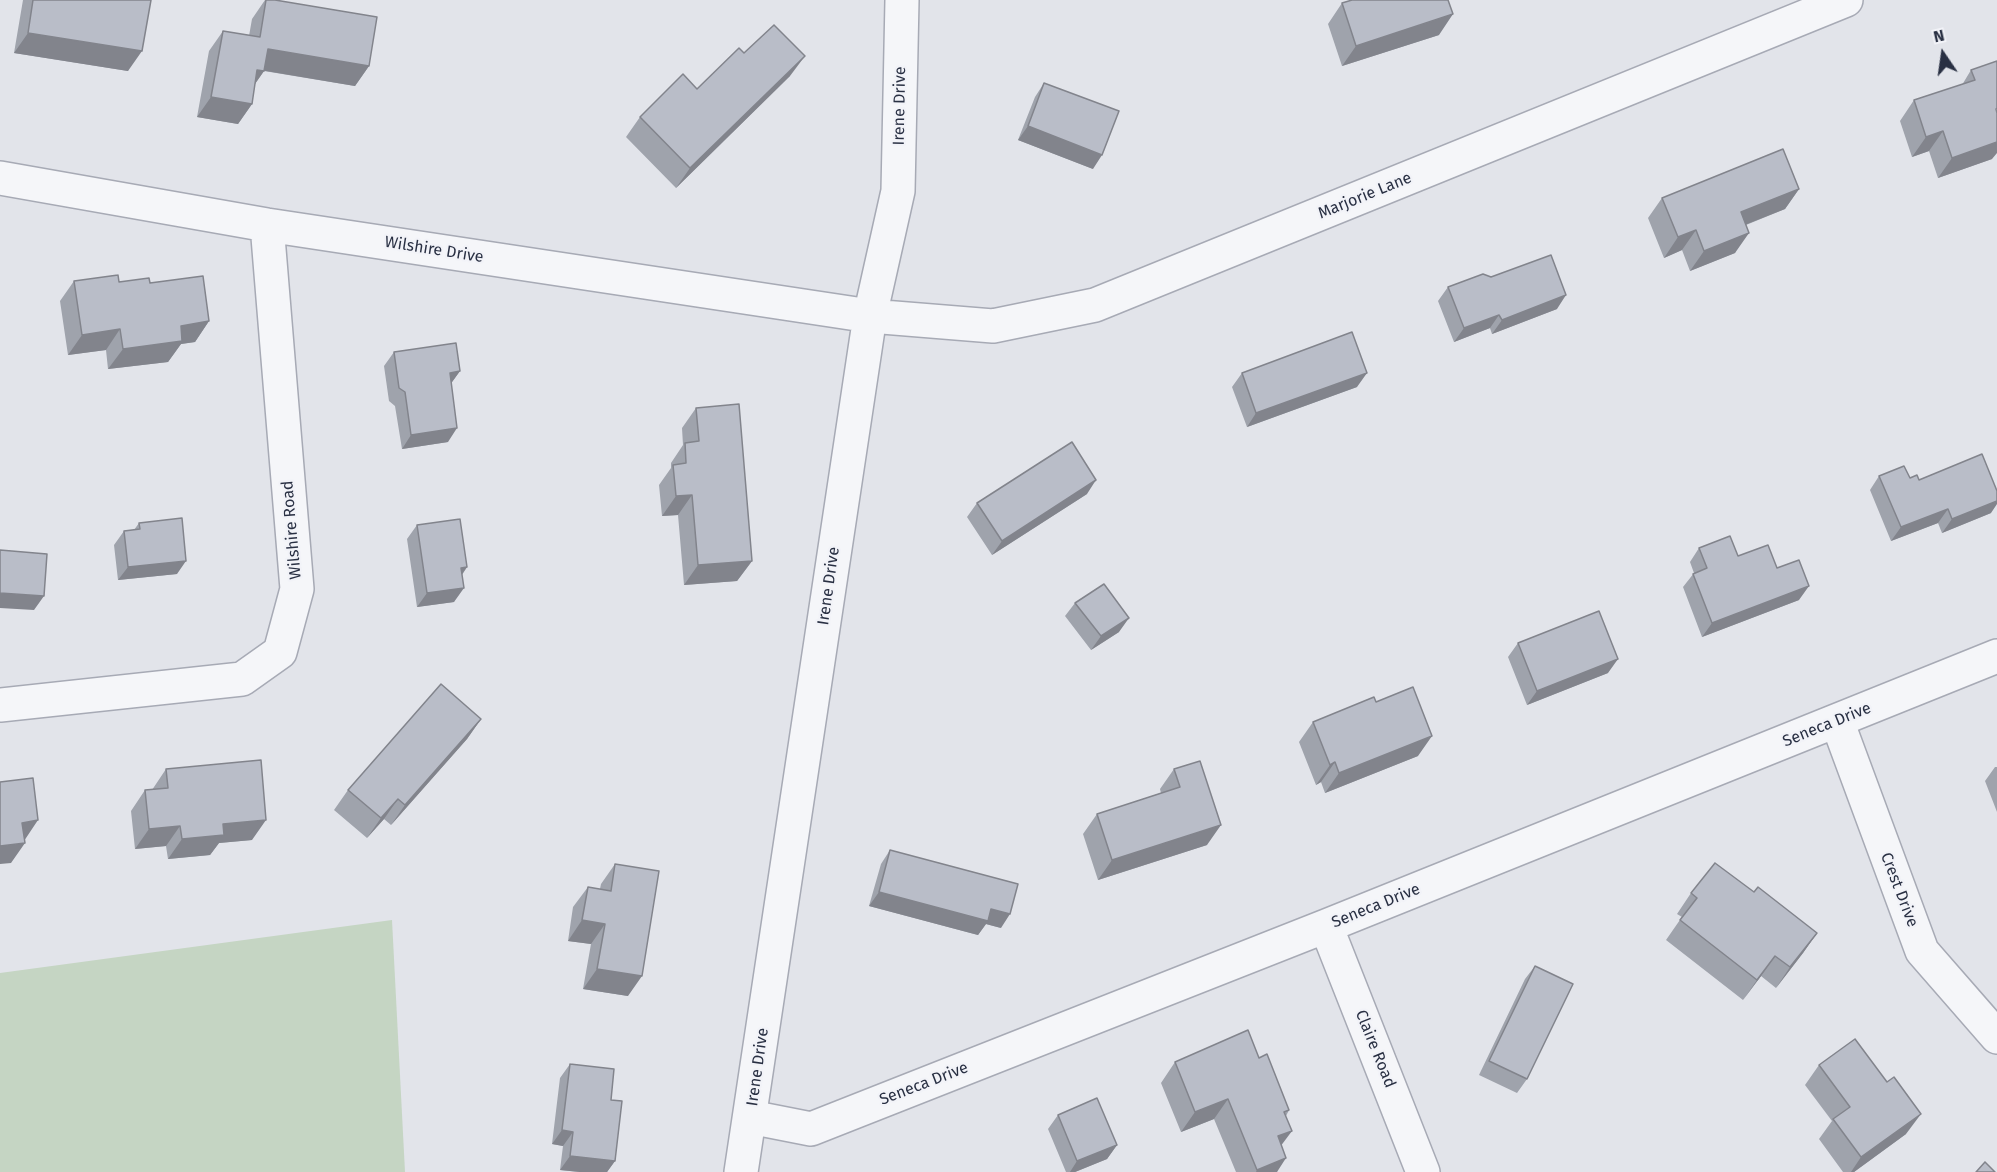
<!DOCTYPE html>
<html>
<head>
<meta charset="utf-8">
<style>
  body { margin:0 }
  #map { position:relative; width:1997px; height:1172px; overflow:hidden; background:#e2e4ea; font-family:"Fira Sans",sans-serif }
  canvas { display:block }
  .north { position:absolute; left:1913px; top:24px; width:60px; height:60px; -webkit-text-stroke:4px #f2f3f8; paint-order:stroke; rotate:347deg; font-size:16px; font-weight:700; line-height:24px; text-align:center; color:#293043 }
  .north::after { content:''; display:block; margin:auto; width:21px; height:27px; background:#293043; clip-path:polygon(50% 0,100% 100%,50% 72%,0 100%) }
</style>
</head>
<body>
<div id="map">
<canvas width="1997" height="1172"></canvas>
<div class="north">N</div>
</div>
<script>
const ctx = document.querySelector('canvas').getContext('2d');
ctx.lineJoin = 'round';
function paint(path, color) { ctx.fillStyle = color; ctx.fill(path, 'evenodd'); }
const toPath = rows => new Path2D(rows.map(r => 'M' + r).join(''));
function strokePath(path, color, width, dash) { ctx.strokeStyle = color; ctx.lineWidth = width; ctx.lineCap = dash ? 'butt' : 'round'; ctx.setLineDash(dash || []); ctx.stroke(path); }
function label(font, color, halo, rows, align = 'center') {
  ctx.font = font + ' "Fira Sans",sans-serif'; ctx.lineWidth = 4.5; ctx.setLineDash([]); ctx.textBaseline = 'middle'; ctx.strokeStyle = halo; ctx.fillStyle = color; for (const [text, x, y, turn = 0] of rows) {
    ctx.save(); ctx.translate(x, y); ctx.rotate((+turn || 0) * Math.PI / 180); ctx.textAlign = isNaN(turn) ? turn : align; if (halo) ctx.strokeText(text, 0, 0); ctx.fillText(text, 0, 0); ctx.restore();
  }
}
paint(toPath([
  [392,920,405,1172,0,1172,0,973]
]), '#c5d5c3');
const minor = toPath([
  [0,178,267,225,870,316,993,326,1095,305,1846,0],
  [0,705,242,679,280,652,297,589,267,225],
  [1837,721,1922,951,1997,1037],
  [1326,926,1423,1172],
  [750,1117,811,1129,1326,926,1997,656],
  [741,1172,870,316,898,191,902,0]
]);
strokePath(minor, '#a7aab5', 36);
strokePath(minor, '#f5f6f9', 33);
paint(toPath([
  [23,0,151,0,128,71,14,53],
  [265,0,275,0,369,66,355,86,264,71,255,84,252,104,238,124,197,117,209,51,223,31,249,36,252,19],
  [1342,3,1439,35,1342,66,1328,24],
  [744,53,790,76,676,188,626,137,640,117,697,89],
  [1997,61,1992,159,1938,178,1929,151,1912,157,1900,121,1914,100,1962,85,1971,70],
  [1044,83,1093,169,1018,140,1035,97],
  [1799,189,1785,209,1746,225,1735,253,1690,271,1682,250,1664,258,1648,218,1662,198],
  [1491,277,1557,309,1492,334,1490,328,1454,342,1438,301,1448,287],
  [74,281,150,283,209,321,195,342,181,344,168,362,108,369,106,350,68,355,60,301],
  [394,352,460,371,451,383,448,442,402,449,395,406,389,401,384,366],
  [1242,373,1357,387,1247,427,1232,387],
  [696,408,752,561,737,581,684,585,678,515,662,516,659,485,671,468,671,463,683,445,682,428],
  [1879,476,1919,480,1991,513,1942,533,1938,523,1891,541,1870,490],
  [1087,494,992,555,967,517,977,503],
  [139,523,177,574,118,580,114,545,124,531,134,530],
  [417,525,467,567,462,575,454,602,417,607,407,539],
  [1699,548,1738,556,1777,568,1799,600,1702,637,1683,587,1694,573,1690,562],
  [1075,603,1119,632,1091,650,1065,616],
  [1518,643,1608,673,1527,705,1508,657],
  [1376,702,1418,756,1325,793,1321,782,1316,785,1299,742,1313,722],
  [481,719,467,739,391,825,384,819,367,838,334,810,348,790],
  [1995,767,1997,767,1997,812,1985,781],
  [166,769,252,840,219,843,210,855,168,859,166,846,135,849,131,811,145,790,152,790],
  [1174,769,1207,845,1098,880,1083,834,1097,814,1161,793,1160,789],
  [890,850,1001,928,986,924,978,935,869,906,881,864],
  [615,864,628,996,583,989,591,944,568,941,573,907,588,887,600,889,601,884],
  [1754,892,1817,933,1803,953,1776,988,1761,976,1743,1000,1666,940,1682,917,1677,914,1691,893],
  [1535,966,1527,1079,1517,1093,1479,1075,1525,979],
  [1259,1058,1289,1110,1286,1116,1277,1172,1236,1172,1214,1119,1181,1132,1161,1083,1175,1062],
  [570,1064,611,1100,615,1161,607,1172,580,1172,560,1170,563,1146,552,1144,560,1078],
  [1819,1065,1887,1082,1906,1134,1854,1172,1843,1172,1819,1139,1832,1121,1805,1085],
  [1058,1115,1117,1145,1107,1159,1075,1172,1066,1172,1048,1129]
]), '#9fa3ac');
paint(toPath([
  [1453,14,1439,35,1342,66,1356,46],
  [28,33,142,51,128,71,14,53],
  [268,49,369,66,355,86,254,69],
  [805,56,790,76,676,188,690,168],
  [257,70,264,71,250,91],
  [211,97,252,104,238,124,197,117],
  [1028,126,1102,155,1093,169,1018,140],
  [1943,131,1929,151,1912,157,1926,137],
  [1997,142,1997,153,1992,159,1938,178,1952,158],
  [1799,189,1785,209,1727,232,1741,212],
  [1696,230,1682,250,1664,258,1678,237],
  [1749,233,1735,253,1690,271,1704,251],
  [1566,295,1557,309,1492,334,1502,320],
  [1499,315,1490,328,1454,342,1464,328],
  [209,321,195,342,181,344,168,362,108,369,123,349,181,326],
  [120,329,106,350,68,355,82,335],
  [460,371,450,385,450,373],
  [1367,373,1357,387,1247,427,1256,413],
  [457,428,448,442,402,449,411,435],
  [1096,480,1087,494,992,555,1002,541],
  [692,495,678,515,662,516,676,496],
  [1997,501,1997,504,1991,513,1942,533,1952,519],
  [1948,509,1938,523,1891,541,1901,527],
  [186,561,177,574,118,580,128,567],
  [752,561,737,581,684,585,698,565],
  [467,567,458,580,461,568],
  [1809,586,1799,600,1702,637,1712,623],
  [464,588,454,602,417,607,427,593],
  [0,593,44,596,34,610,0,608],
  [1129,618,1119,632,1091,650,1101,636],
  [1618,659,1608,673,1527,705,1537,691],
  [481,719,467,739,391,825,405,805],
  [1432,736,1418,756,1325,793,1339,773],
  [1335,762,1321,782,1316,785,1330,765],
  [398,799,384,819,367,838,381,818],
  [38,820,24,841,22,823],
  [266,820,252,840,219,843,210,855,168,859,182,839,223,824],
  [1221,825,1207,845,1098,880,1112,860],
  [180,826,166,846,135,849,149,829],
  [25,843,11,863,0,864,0,846],
  [879,892,991,909,1010,914,1001,928,986,924,978,935,869,906],
  [582,920,605,924,591,944,568,941],
  [1817,933,1803,953,1776,988,1790,967],
  [1775,956,1761,976,1743,1000,1757,980],
  [597,969,642,976,628,996,583,989],
  [1228,1099,1214,1119,1181,1132,1195,1112],
  [1921,1114,1906,1134,1854,1172,1851,1172,1861,1157],
  [562,1130,573,1132,563,1146,552,1144],
  [1292,1131,1277,1151,1278,1136],
  [1117,1145,1107,1159,1075,1172,1070,1172,1077,1161],
  [570,1156,615,1161,607,1172,580,1172,560,1170],
  [1286,1158,1277,1172,1256,1172,1257,1170]
]), '#82848c');
const building = toPath([
  [33,0,151,0,142,51,28,33,33,0],
  [266,0,275,0,377,17,369,66,268,49,264,71,257,70,252,104,211,97,223,31,260,37,266,0],
  [1352,0,1448,0,1453,14,1356,46,1342,3,1352,0],
  [774,25,805,56,690,168,640,117,683,74,697,89,739,48,744,53,774,25],
  [1997,61,1997,108,1996,109,1997,113,1997,142,1952,158,1943,131,1926,137,1914,100,1975,80,1971,70,1997,61],
  [1044,83,1119,111,1102,155,1028,126,1044,83],
  [1783,149,1799,189,1741,212,1749,233,1704,251,1696,230,1678,237,1662,198,1783,149],
  [1551,255,1566,295,1502,320,1499,315,1464,328,1448,287,1483,274,1491,277,1551,255],
  [118,275,119,282,149,278,150,283,203,276,209,321,181,326,182,341,123,349,120,329,82,335,74,281,118,275],
  [1352,332,1367,373,1256,413,1242,373,1352,332],
  [456,343,460,371,450,373,457,428,411,435,405,392,399,388,394,352,456,343],
  [739,404,752,561,698,565,692,495,676,496,673,465,686,463,685,443,699,441,696,408,739,404],
  [1072,442,1096,480,1002,541,977,503,1072,442],
  [1982,454,1997,491,1997,501,1952,519,1948,509,1901,527,1879,476,1904,466,1910,478,1917,475,1919,480,1982,454],
  [182,518,186,561,128,567,124,531,140,529,139,523,182,518],
  [460,519,467,567,461,568,464,588,427,593,417,525,460,519],
  [1730,536,1738,556,1768,545,1777,568,1799,560,1809,586,1712,623,1693,574,1707,568,1699,548,1730,536],
  [0,550,47,554,44,596,0,593,0,550],
  [1104,584,1129,618,1101,636,1075,603,1104,584],
  [1599,611,1618,659,1537,691,1518,643,1599,611],
  [441,684,481,719,405,805,398,799,381,818,348,790,441,684],
  [1413,687,1432,736,1339,773,1335,762,1330,765,1313,722,1374,697,1376,702,1413,687],
  [261,760,266,820,223,824,224,835,182,839,180,826,149,829,145,790,168,788,166,769,261,760],
  [1200,761,1221,825,1112,860,1097,814,1180,787,1174,769,1200,761],
  [33,778,38,820,22,823,25,843,0,846,0,782,33,778],
  [890,850,1018,884,1010,914,991,909,988,921,879,892,890,850],
  [1715,863,1754,892,1758,887,1817,933,1790,967,1775,956,1757,980,1680,920,1697,898,1691,893,1715,863],
  [615,864,659,871,642,976,597,969,605,924,582,920,588,887,611,891,615,864],
  [1535,966,1573,984,1527,1079,1489,1061,1535,966],
  [1248,1030,1259,1058,1267,1054,1289,1110,1284,1112,1292,1131,1278,1136,1286,1158,1257,1170,1228,1099,1195,1112,1175,1062,1248,1030],
  [1855,1039,1887,1082,1894,1077,1921,1114,1861,1157,1833,1119,1850,1107,1819,1065,1855,1039],
  [570,1064,614,1069,611,1100,622,1101,615,1161,570,1156,573,1132,562,1130,570,1064],
  [1097,1098,1117,1145,1077,1161,1058,1115,1097,1098],
  [1985,1162,1995,1172,1976,1172,1985,1162]
]);
paint(building, '#b9bdc8');
strokePath(building, '#82848c', 1.5);
label('16px', '#293043', '#f2f3f8', [
  ["Irene Drive",900,106,-89],
  ["Marjorie Lane",1365,196,-22],
  ["Wilshire Drive",434,250,9],
  ["Wilshire Road",292,530,-95],
  ["Irene Drive",829,586,-82],
  ["Seneca Drive",1827,725,-22],
  ["Crest Drive",1899,890,69],
  ["Seneca Drive",1376,906,-22],
  ["Claire Road",1375,1049,68],
  ["Irene Drive",758,1067,-82],
  ["Seneca Drive",924,1084,-21]
]);
</script>
</body>
</html>
